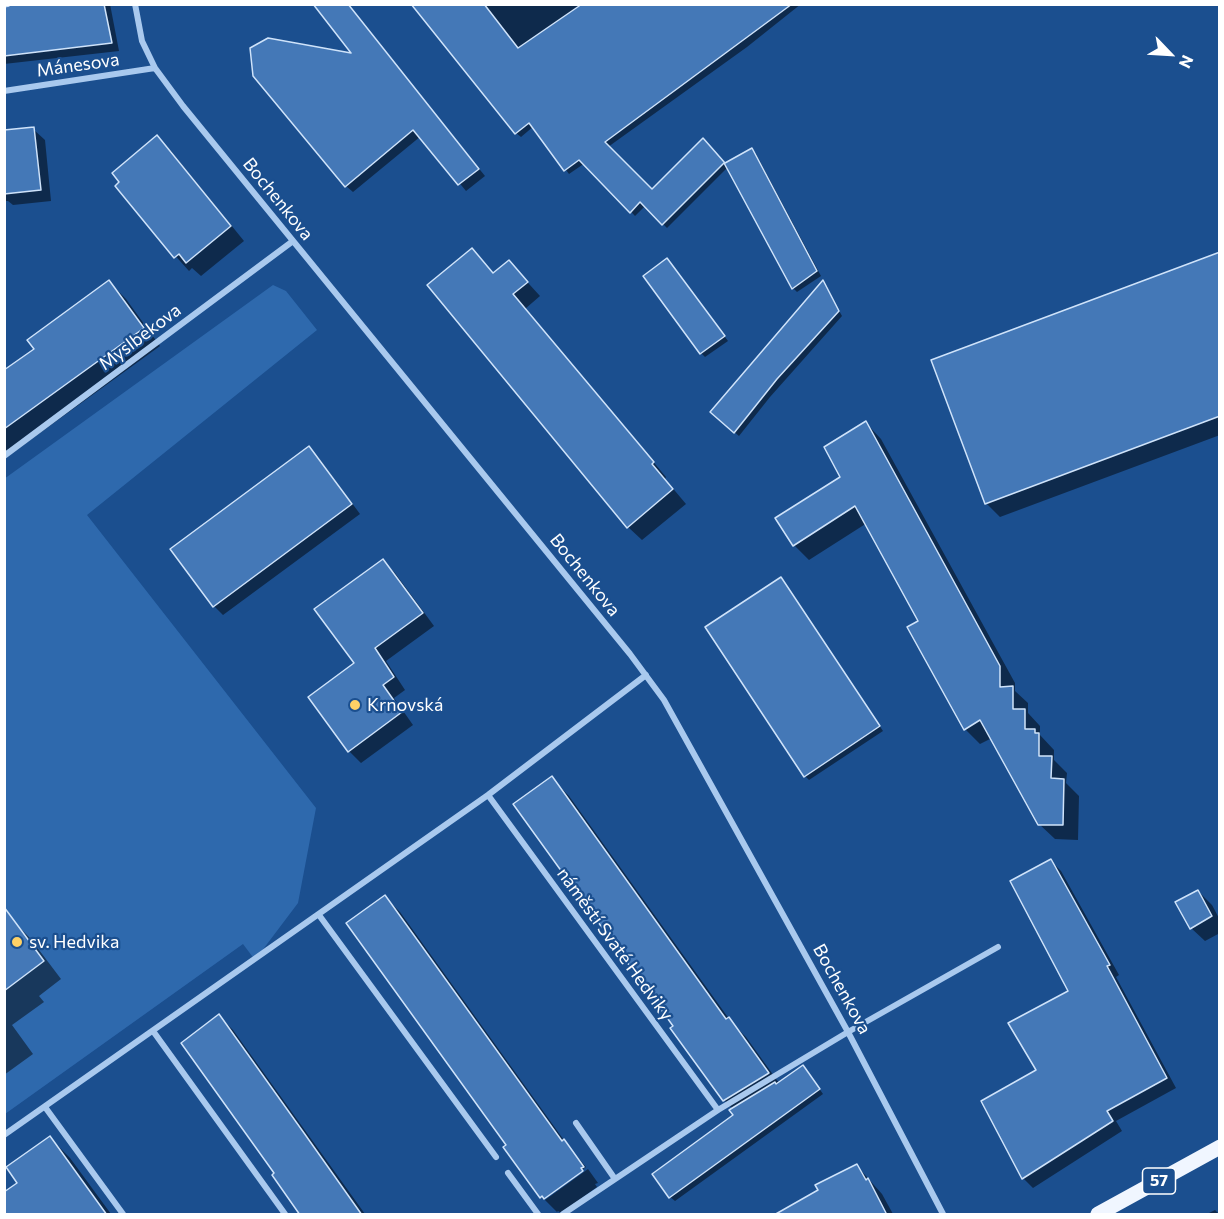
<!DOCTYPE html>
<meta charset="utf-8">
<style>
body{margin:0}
#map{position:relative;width:1224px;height:1219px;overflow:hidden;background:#1b4f8f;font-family:Commissioner,sans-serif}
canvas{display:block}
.frame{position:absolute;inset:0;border:6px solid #fff;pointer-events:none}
.north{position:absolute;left:1140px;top:24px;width:60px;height:60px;-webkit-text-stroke:4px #1b4f8f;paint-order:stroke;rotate:115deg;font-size:16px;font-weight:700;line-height:24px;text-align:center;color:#fff}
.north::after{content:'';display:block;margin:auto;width:21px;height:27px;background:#fff;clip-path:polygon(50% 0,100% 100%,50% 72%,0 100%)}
</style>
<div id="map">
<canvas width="1224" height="1219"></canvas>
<div class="frame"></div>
<div class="north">N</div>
</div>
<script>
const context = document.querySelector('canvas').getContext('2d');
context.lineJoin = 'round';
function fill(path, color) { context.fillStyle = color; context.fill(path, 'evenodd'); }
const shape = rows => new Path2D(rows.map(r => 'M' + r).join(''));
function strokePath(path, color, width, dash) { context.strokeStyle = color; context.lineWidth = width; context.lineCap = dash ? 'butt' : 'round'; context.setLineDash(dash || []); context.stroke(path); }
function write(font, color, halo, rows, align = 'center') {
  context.font = font + ' Commissioner,sans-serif'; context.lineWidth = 4.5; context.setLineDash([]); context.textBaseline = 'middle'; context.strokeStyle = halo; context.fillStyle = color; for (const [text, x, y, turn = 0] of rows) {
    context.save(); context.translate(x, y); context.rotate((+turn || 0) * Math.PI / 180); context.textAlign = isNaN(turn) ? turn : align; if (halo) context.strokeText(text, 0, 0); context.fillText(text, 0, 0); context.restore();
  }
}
fill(shape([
 [273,285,286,291,317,330,87,515,316,808,298,903,255,960,243,944,5,1114,4,479]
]), '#2e69ad');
fill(shape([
 [19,4,110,4,119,51,4,64,4,6],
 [346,4,485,176,466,191,421,136,353,192,346,186,354,55],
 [413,4,801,4,747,47,608,147,652,192,707,144,725,164,752,150,756,154,821,276,797,292,793,288,728,167,667,228,645,206,635,216,585,163,569,174,534,126,521,137,516,133],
 [33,129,45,140,51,201,13,205,8,201,4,201,4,132],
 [157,137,171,151,244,241,201,276,192,268,189,271,145,222],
 [472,250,494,274,509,262,540,296,525,309,666,477,665,479,686,504,642,540,628,527],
 [1220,253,1220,435,1000,517,986,503],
 [671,264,728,341,705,357,701,353],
 [109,282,126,299,160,346,4,459,4,372,36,350],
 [823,282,842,316,770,397,739,436,716,416],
 [866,423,881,439,1015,683,1015,691,1028,703,1028,713,1040,726,1040,735,1054,750,1054,760,1067,773,1066,783,1079,796,1078,840,1055,839,1039,824,992,738,980,744,965,729,920,621,867,523,809,560,794,545,842,477],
 [309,448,318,457,360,514,223,615,214,606],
 [383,561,395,573,434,626,386,661,405,690,394,698,413,725,361,763,349,751,356,664],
 [781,578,883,731,809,780,805,776],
 [551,778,569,796,732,1023,746,1037,779,1083,807,1071,823,1094,675,1201,670,1197,735,1116,733,1109,724,1100,675,1026],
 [1051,861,1061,871,1119,975,1116,977,1176,1088,1116,1121,1122,1131,1033,1188,1023,1178,1038,1071,1070,992],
 [1198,891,1212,905,1220,920,1220,933,1205,941,1191,928],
 [385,897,400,912,566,1143,586,1167,543,1199,505,1147,508,1146],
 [12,920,30,938,61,979,39,996,44,1002,12,1025,33,1054,4,1075,4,926],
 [219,1016,233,1030,365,1214,306,1214],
 [50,1138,70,1158,111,1214,4,1214,19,1183],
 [857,1166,882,1194,893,1214,777,1214,820,1191],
 [588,1169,598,1183,595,1184,597,1187,561,1213,558,1211,557,1212,545,1200],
 [1215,1210,1219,1214,1207,1214]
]), '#0007');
const building = shape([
 [8,4,104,4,112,43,4,56,4,7,9,6,8,4],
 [313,4,348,4,479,169,458,185,413,130,345,187,253,76,250,48,268,38,351,53,313,4],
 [411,4,484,4,518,48,582,4,792,4,605,142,652,189,703,138,725,163,752,148,817,271,792,289,724,163,662,225,640,202,630,213,579,160,564,171,529,123,515,134,411,4],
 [34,127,41,190,4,194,4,130,34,127],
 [157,135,231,226,186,263,179,254,174,258,115,186,119,182,112,173,157,135],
 [472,248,493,273,509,260,528,282,513,294,654,462,652,464,673,489,627,528,427,285,472,248],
 [1220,252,1220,416,985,504,931,360,1220,252],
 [667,258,725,336,700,354,643,276,667,258],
 [109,280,144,328,4,429,4,370,34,349,27,340,109,280],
 [823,280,839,311,777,379,734,433,710,412,823,280],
 [866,421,1000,666,1000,687,1013,686,1013,709,1025,709,1025,729,1035,729,1035,733,1039,733,1039,756,1052,756,1051,778,1064,779,1063,825,1038,825,980,720,964,730,907,627,918,621,855,506,793,546,775,518,840,477,824,447,866,421],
 [309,446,352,504,213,607,170,549,309,446],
 [383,559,423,613,375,648,394,677,383,685,402,712,348,752,308,697,354,663,314,609,383,559],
 [781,577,880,726,804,777,705,627,781,577],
 [552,776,726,1019,729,1017,769,1073,723,1101,670,1028,673,1026,513,804,552,776],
 [1051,859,1110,965,1107,966,1167,1078,1107,1111,1113,1121,1022,1179,981,1101,1036,1070,1008,1023,1068,991,1010,881,1051,859],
 [1198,890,1212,916,1190,929,1175,902,1198,890],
 [385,895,562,1141,564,1139,584,1167,581,1168,583,1171,544,1199,542,1196,540,1198,503,1147,506,1145,346,923,385,895],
 [4,907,44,961,4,991,4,907],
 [219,1014,304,1133,362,1215,300,1215,272,1175,274,1173,181,1043,219,1014],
 [803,1065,820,1089,669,1198,652,1174,733,1115,729,1110,775,1082,776,1084,803,1065],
 [50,1136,107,1215,4,1215,4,1192,17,1183,6,1167,50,1136],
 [857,1164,866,1180,868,1178,887,1215,774,1215,818,1190,815,1185,857,1164]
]);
fill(building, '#4478b7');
strokePath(building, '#cfe3fa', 1.5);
strokePath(shape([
 [135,4,142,41,155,68,183,106,630,654,664,700,848,1032,943,1214],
 [4,91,155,68],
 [4,456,293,241],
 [488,795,718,1110],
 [319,915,496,1157],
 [153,1031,285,1214],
 [45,1107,123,1214],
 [576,1123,615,1179],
 [4,1135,488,795,646,675],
 [508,1173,538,1214],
 [563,1214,718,1110,848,1032,998,947]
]), '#a9c9ee', 6);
strokePath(shape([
 [1098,1214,1220,1147]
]), '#f0f6ff', 15);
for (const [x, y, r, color] of [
 [355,705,6,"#ffd166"],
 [17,942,6,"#ffd166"]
]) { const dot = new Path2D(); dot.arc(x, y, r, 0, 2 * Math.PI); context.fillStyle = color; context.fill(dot); strokePath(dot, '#1b4f8f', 2); }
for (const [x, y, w] of [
 [1159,1181,33]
]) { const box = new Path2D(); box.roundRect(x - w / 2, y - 13, w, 26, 4.5); context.fillStyle = '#1b4f8f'; context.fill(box); strokePath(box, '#fff', 1.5); }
write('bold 16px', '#fff', null, [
 ["57",1159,1181]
]);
write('18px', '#fff', '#1b4f8f', [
 ["Mánesova",78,65,-8],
 ["Bochenkova",278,199,51],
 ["Myslbekova",140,337,-37],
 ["Bochenkova",585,575,51],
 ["náměstí Svaté Hedviky",615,944,54],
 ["Bochenkova",842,989,61]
]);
write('18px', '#fff', '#1b4f8f', [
 ["Krnovská",367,705],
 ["sv. Hedvika",29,942]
], 'left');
</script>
